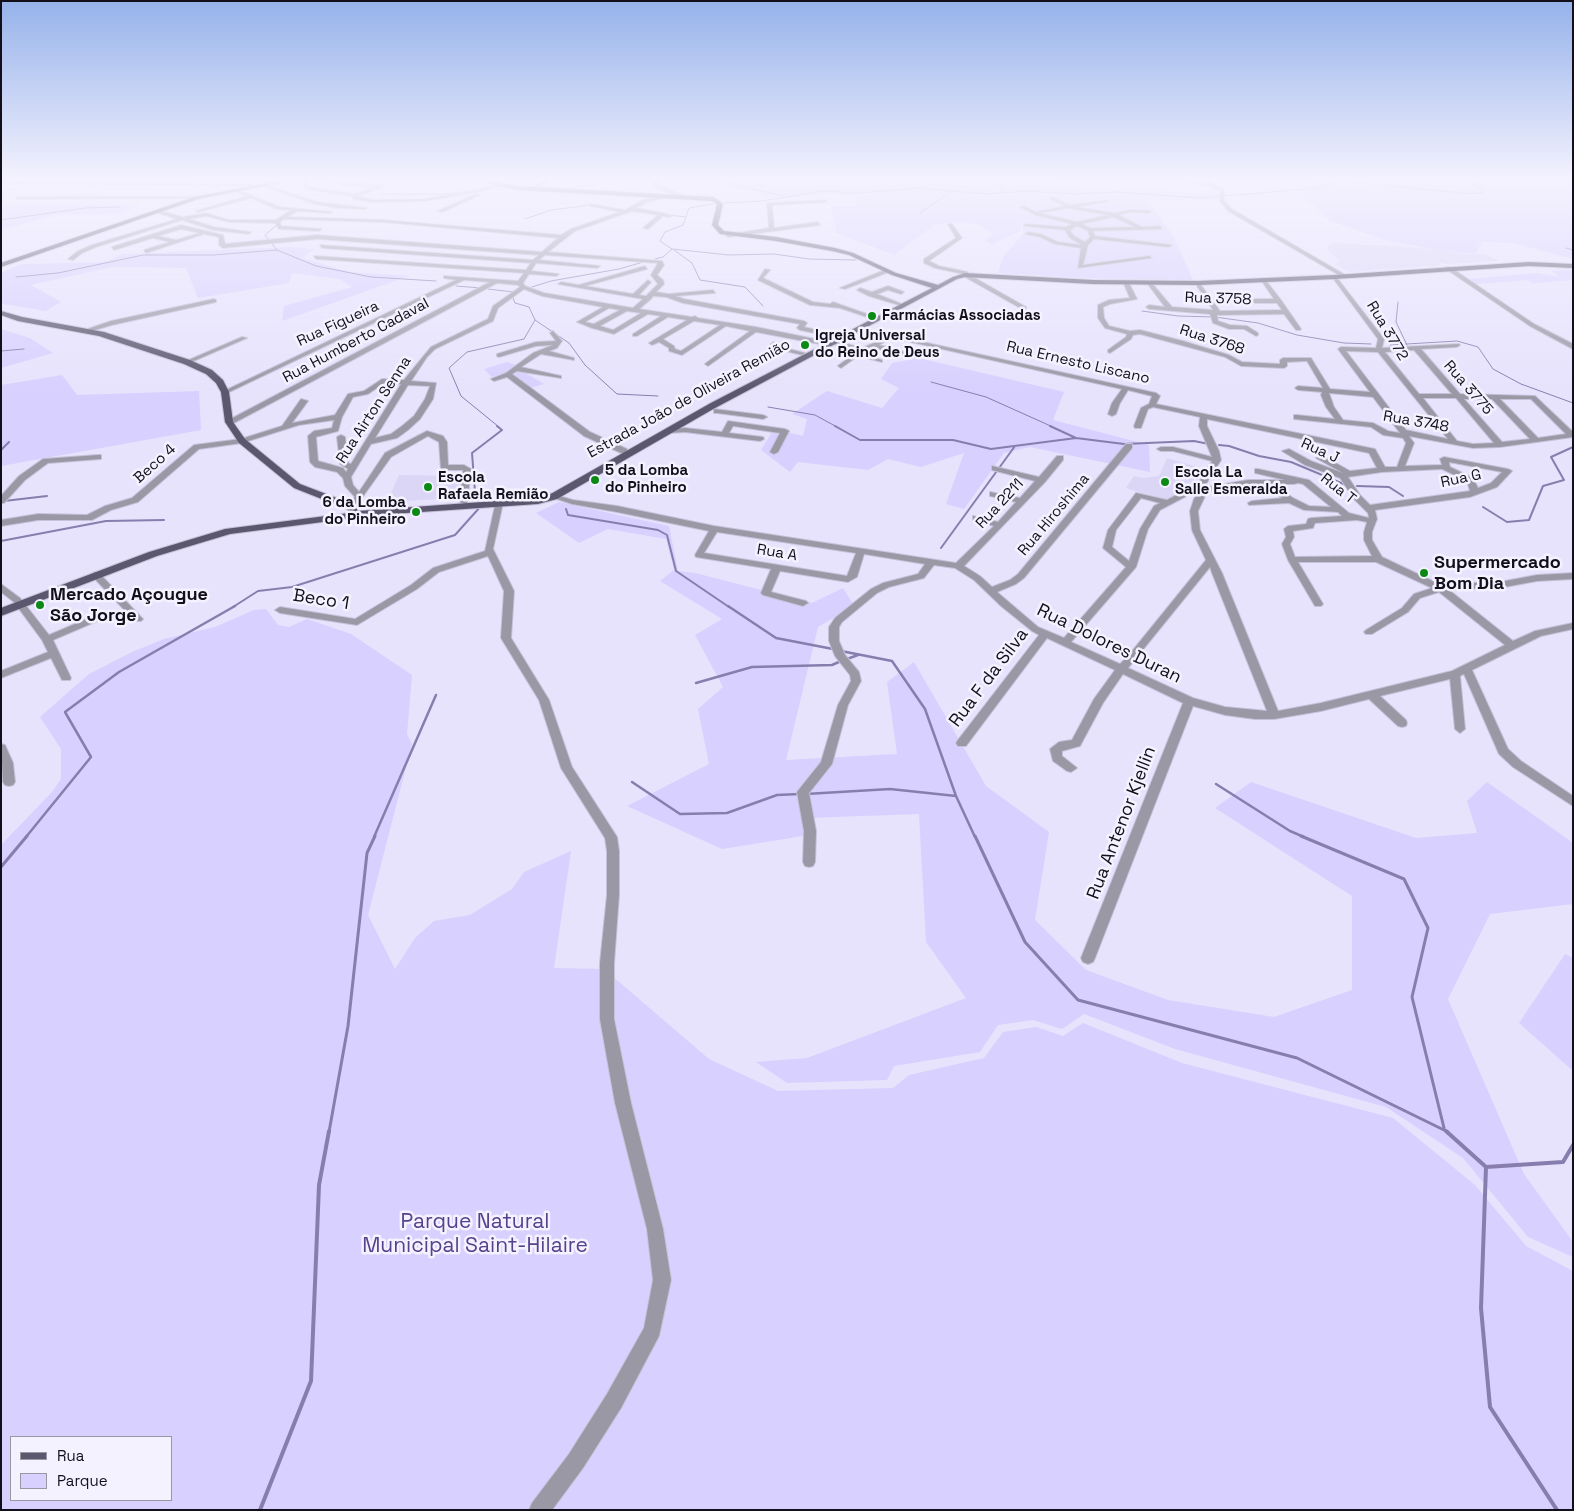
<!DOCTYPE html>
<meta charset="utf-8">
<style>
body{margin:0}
#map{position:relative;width:1574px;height:1511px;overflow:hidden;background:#e7e3fd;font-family:"Space Grotesk",sans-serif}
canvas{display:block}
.frame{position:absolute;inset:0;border:2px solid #120f1a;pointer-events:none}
.legend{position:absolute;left:10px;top:1436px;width:162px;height:65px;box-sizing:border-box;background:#f4f2ff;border:1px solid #9a97a3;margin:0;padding:6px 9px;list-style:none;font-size:15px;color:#120f1a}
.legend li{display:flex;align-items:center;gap:10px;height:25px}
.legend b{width:25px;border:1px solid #9a97a3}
</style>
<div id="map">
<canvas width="1574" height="1511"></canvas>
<div class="frame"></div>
<ul class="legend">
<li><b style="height:6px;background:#5b576e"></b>Rua</li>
<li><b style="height:14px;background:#d8d0fe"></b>Parque</li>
</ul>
</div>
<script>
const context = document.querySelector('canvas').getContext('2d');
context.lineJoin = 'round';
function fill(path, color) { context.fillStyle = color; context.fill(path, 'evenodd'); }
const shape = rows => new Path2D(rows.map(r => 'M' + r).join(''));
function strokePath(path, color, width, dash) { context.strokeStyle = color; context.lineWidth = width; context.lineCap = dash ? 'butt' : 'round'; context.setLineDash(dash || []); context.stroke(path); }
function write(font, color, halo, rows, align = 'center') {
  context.font = font + ' "Space Grotesk",sans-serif'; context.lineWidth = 5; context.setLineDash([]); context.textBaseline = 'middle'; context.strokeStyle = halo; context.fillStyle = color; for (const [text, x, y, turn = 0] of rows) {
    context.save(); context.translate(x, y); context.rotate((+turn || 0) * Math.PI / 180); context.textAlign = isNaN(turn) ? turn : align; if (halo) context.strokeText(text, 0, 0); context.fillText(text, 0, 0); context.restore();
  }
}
fill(shape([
 [1338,243,1422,248,1462,254,1485,254,1498,261,1447,264,1443,263,1439,263,1441,265,1349,272,1335,264,1340,261,1327,250,1329,245],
 [1167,458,1208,470,1198,486,1163,500,1126,488,1134,476,1143,478,1159,476],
 [399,475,466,476,460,498,387,502]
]), '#dcd6f6');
fill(shape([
 [714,178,1041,178,1064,186,1143,192,1143,187,1174,192,1203,193,1214,189,1218,199,1204,201,1186,198,1178,201,1146,197,1175,239,1193,280,1082,278,998,273,1003,257,1023,234,1023,223,1021,221,1021,231,1000,240,993,245,985,240,994,234,977,224,957,222,934,225,894,255,837,233,831,206,856,206,857,196,825,195,768,198,755,192,722,186,713,180],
 [1292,178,1573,178,1573,259,1513,243,1482,242,1475,254,1442,251,1386,240,1330,221,1299,193,1313,182],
 [1,205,141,205,120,214,59,214,1,230],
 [289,247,314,249,302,258,350,272,409,276,282,321,284,306,352,287,340,279,292,273,289,283,198,298,186,268,112,267,31,285,61,302,46,311,4,304,1,302,1,273,21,264,105,262,122,254],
 [1570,270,1573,271,1573,280,1533,283,1528,280,1476,284,1469,279,1536,273,1554,276,1558,275,1551,271],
 [1,329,30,338,53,353,1,368],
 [919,358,1064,392,1053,420,1149,445,1150,472,1030,447,1004,453,964,509,946,504,964,453,921,467,888,459,868,470,798,462,790,472,761,450,774,429,803,436,807,419,792,414,827,391,882,408,899,388,881,379,892,363],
 [507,362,516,365,506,372,492,377,484,369],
 [521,370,544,384,530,388,513,373],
 [62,375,77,395,199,391,201,430,1,466,1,385],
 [559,502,669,526,678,571,695,573,812,603,843,588,854,606,818,627,786,760,897,754,887,682,914,662,986,786,1049,832,1035,920,1086,970,1168,1000,1274,1017,1352,990,1352,896,1215,808,1251,782,1416,838,1477,833,1467,801,1487,782,1573,843,1573,904,1490,914,1448,999,1524,1174,1573,1242,1573,1257,1528,1237,1463,1158,1386,1107,1175,1049,1084,1014,1062,1029,1033,1020,998,1025,980,1052,894,1066,887,1080,787,1083,756,1062,807,1058,966,998,926,942,919,814,807,818,803,836,722,849,627,806,709,764,698,709,723,687,695,635,722,619,660,581,674,570,666,539,608,529,579,543,536,513],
 [266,609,278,625,289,627,307,619,351,634,412,675,407,734,412,744,368,915,395,969,415,938,434,921,470,915,512,889,524,872,571,851,554,968,604,969,709,1059,778,1091,893,1088,909,1075,984,1058,1003,1032,1036,1027,1063,1036,1083,1023,1182,1063,1393,1118,1475,1185,1526,1246,1573,1271,1573,1510,1,1510,1,845,52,792,61,779,61,749,40,717,89,674,132,652,164,639,215,627,254,610],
 [11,1437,171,1437,171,1500,11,1500],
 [1565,954,1573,958,1573,1071,1519,1023]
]), '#d8d0fe');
strokePath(shape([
 [721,178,735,185,783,196],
 [993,178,1005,192],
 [1462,178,1475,181],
 [566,189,597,184,617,178],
 [382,194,446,194,465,192],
 [724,203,762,201,824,191,857,193,919,188,986,194,1027,191,1074,194,1116,192,1200,198,1318,188,1339,181,1472,194,1485,192,1472,184,1481,181,1552,178],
 [920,213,952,191],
 [669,215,686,217],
 [525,219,551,210,592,205],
 [1,220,85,208,120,207],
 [1566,248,1573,250],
 [672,249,729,255,774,254,809,259,856,260],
 [277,250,265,235,278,224],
 [674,250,692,263,700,280,745,287,763,306],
 [655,259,663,257,672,249,660,241,665,232,683,225,689,208,718,203],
 [16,277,58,273,143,255,213,255,277,250,316,266,371,277,436,281],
 [456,286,481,288],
 [532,287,551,281,619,269,647,261],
 [488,289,513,292],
 [518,293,513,298,515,303,529,307,535,320,569,343,585,365,617,394,658,396],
 [1398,302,1396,322,1407,345],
 [1142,311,1178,316,1215,317,1258,323,1297,335,1344,343,1371,344],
 [1390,345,1457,341,1478,347,1493,369,1521,384,1573,403],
 [1,351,24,349],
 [931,382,986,397,1053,427],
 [768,407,815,415,837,427],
 [499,427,461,396,449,368,467,352,524,339,535,320]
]), '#887eae', 1);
strokePath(shape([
 [835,426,860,440,953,440,991,449,1076,438,1124,444,1194,441,1209,444],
 [1050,426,1076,438],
 [1219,445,1229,446,1259,456,1291,462,1346,485],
 [1,450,9,442],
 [1357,486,1389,487,1403,496],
 [475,492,472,453,502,430,497,426],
 [4,501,47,496],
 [1483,507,1507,522,1529,520,1543,486,1564,480,1551,457,1573,447],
 [566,509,568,515,658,530,667,535,676,571,729,607],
 [1,541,106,521,164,520],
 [941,548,1015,446],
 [233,607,258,591,292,587,455,535,481,506]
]), '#887eae', 2);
strokePath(shape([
 [728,606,776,638,833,649],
 [841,651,892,661,925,709,956,796,975,837],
 [847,659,858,655],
 [696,683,752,667,832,665,841,661],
 [632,782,680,814,727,813,777,795,800,794],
 [1216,784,1290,831,1304,837],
 [806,794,890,789,956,796],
 [26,837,91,757,65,712,119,672,235,606],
 [374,837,436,695]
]), '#887eae', 2.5);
strokePath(shape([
 [975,836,1025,942,1078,1000,1297,1058,1448,1132],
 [1301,836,1404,879,1428,928,1412,997,1444,1128],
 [1,867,27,836],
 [329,1132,348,1026,367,853,375,836]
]), '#887eae', 3);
strokePath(shape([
 [1446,1131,1486,1167,1481,1308,1490,1407,1557,1510],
 [1486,1167,1563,1162,1573,1145],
 [260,1510,311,1381,319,1185,329,1131]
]), '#887eae', 4);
const minor = shape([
 [306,178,311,178,306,184,309,187,354,194,374,187,346,185,332,182,334,181,383,185,383,187,357,196,373,200,424,199,482,189,499,184,501,185,483,191,424,201,373,202,353,199,352,196,306,189,302,184,306,178],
 [649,178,654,178,659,185,687,197,683,198,655,187,649,178],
 [1173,178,1182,178,1205,184,1195,178,1201,178,1224,189,1224,201,1232,209,1349,277,1344,278,1228,211,1220,201,1220,191,1207,185,1205,186,1173,178],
 [546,179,550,180,534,190,530,189,546,179],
 [1,182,262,184,317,202,367,208,365,209,338,208,316,204,262,186,1,184,1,182],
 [235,189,280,207,332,212,330,213,297,211,288,217,383,220,561,235,571,229,620,212,590,206,590,204,625,210,643,200,667,195,669,197,647,202,636,208,663,213,672,216,670,217,663,216,648,229,643,228,658,215,632,211,575,231,548,252,662,261,664,265,657,275,663,280,664,284,656,292,669,294,713,290,715,293,676,296,684,299,804,321,807,323,804,327,841,336,838,338,800,330,797,328,800,324,683,303,666,297,653,296,651,299,639,309,692,317,695,316,698,318,756,327,830,342,833,340,862,348,883,339,886,341,879,345,919,356,916,358,873,348,862,354,882,360,882,362,858,356,841,368,838,366,839,365,858,351,833,344,830,346,756,332,708,366,705,364,706,363,750,331,726,326,682,355,669,351,669,348,659,342,652,345,649,343,687,320,668,317,637,336,633,336,633,334,661,316,648,314,614,334,592,328,577,322,603,307,542,296,524,289,498,308,493,321,435,349,427,357,411,381,436,383,433,399,420,419,408,430,397,438,371,444,351,477,353,485,359,492,385,453,427,431,443,436,447,442,448,465,464,465,471,469,467,504,464,504,460,502,463,470,441,470,439,442,428,436,391,457,354,509,348,509,347,507,355,497,345,486,343,478,337,472,315,467,310,462,308,436,314,431,332,428,334,420,299,425,242,443,199,449,138,502,111,510,92,520,38,520,1,526,1,520,38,514,87,515,105,506,132,498,194,445,241,439,282,426,301,399,308,401,292,423,335,415,348,394,364,391,382,379,404,380,431,347,488,319,493,306,520,287,518,285,497,283,232,424,225,422,490,282,464,280,227,393,222,392,456,280,444,278,444,276,518,281,524,273,316,259,314,256,526,270,531,263,322,248,320,245,533,260,539,255,317,239,223,248,219,245,219,237,204,234,146,253,144,250,170,242,153,238,114,250,112,247,181,225,223,235,225,244,317,235,542,252,558,238,383,222,284,219,280,222,281,226,322,229,319,231,279,229,275,223,229,222,206,216,189,219,214,227,251,232,248,234,213,230,182,220,96,247,82,253,73,260,68,259,78,251,92,245,177,219,155,212,157,210,183,217,206,213,229,220,276,220,291,210,277,209,251,198,198,212,196,211,247,196,233,191,235,189],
 [181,229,200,233,176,240,158,236,181,229],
 [545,255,658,263,651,275,658,284,646,296,639,295,651,282,648,280,633,294,585,286,647,269,645,266,579,285,561,282,558,284,643,299,633,308,544,293,525,286,523,283,529,274,556,276,559,274,531,271,536,263,597,268,600,266,539,260,545,255],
 [609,308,620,310,594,324,585,322,609,308],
 [627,311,641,313,613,330,600,326,627,311],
 [694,321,720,325,681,351,675,349,674,346,663,339,694,321],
 [384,383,401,384,351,464,348,463,345,437,341,435,337,437,340,464,348,469,346,472,343,468,318,461,316,437,338,431,342,417,353,397,368,394,384,383],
 [408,385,430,386,425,399,414,416,402,426,391,434,375,438,408,385],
 [476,194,480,195,442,212,438,211,476,194],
 [18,197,196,197,198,198,16,199,18,197],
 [1052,197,1070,205,1108,200,1106,202,1076,207,1115,213,1130,210,1151,211,1149,213,1130,212,1119,215,1142,227,1160,226,1162,229,1093,231,1095,236,1172,245,1169,247,1094,239,1088,245,1083,265,1149,256,1152,258,1078,268,1081,248,1055,244,1040,237,1025,234,1028,232,1041,234,1058,242,1082,245,1070,238,1065,230,1023,226,1026,224,1066,227,1072,224,1035,215,1020,207,1024,206,1036,212,1065,206,1050,199,1052,197],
 [1069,208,1072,209,1108,215,1077,222,1040,213,1069,208],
 [1113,217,1135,227,1091,228,1082,224,1113,217],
 [1077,226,1088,231,1090,237,1085,242,1074,236,1070,230,1077,226],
 [825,200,827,202,772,205,774,228,818,222,820,225,728,237,725,235,769,228,767,203,825,200],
 [948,224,952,224,962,238,929,261,939,266,968,272,968,274,1026,307,1026,309,1022,309,963,276,963,274,935,268,924,263,924,259,956,238,948,224],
 [1446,267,1450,267,1534,324,1573,344,1573,349,1530,326,1446,269,1446,267],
 [765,269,770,270,763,278,813,302,830,304,833,302,881,319,876,320,840,308,810,305,758,280,765,269],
 [887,269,889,272,845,289,840,288,887,269],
 [1335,275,1384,339,1382,348,1459,344,1460,345,1457,347,1421,349,1460,394,1535,396,1573,432,1573,437,1500,447,1473,448,1409,436,1414,443,1405,466,1442,465,1440,459,1444,457,1508,469,1512,471,1497,487,1470,497,1375,510,1377,519,1372,532,1372,540,1382,557,1441,585,1505,581,1537,575,1573,573,1573,579,1537,581,1505,587,1449,590,1513,641,1535,631,1573,623,1573,629,1541,636,1472,670,1508,749,1521,761,1573,796,1573,806,1513,767,1499,754,1464,674,1460,676,1465,729,1460,733,1455,729,1450,679,1380,696,1406,720,1407,723,1406,726,1402,727,1398,726,1369,699,1321,711,1274,719,1255,719,1225,715,1193,706,1095,958,1093,962,1088,964,1083,962,1081,958,1183,703,1123,674,1103,703,1080,746,1062,751,1062,756,1077,768,1071,772,1067,771,1053,761,1050,749,1059,742,1072,740,1094,699,1115,670,1047,638,966,746,958,746,956,743,958,740,1039,635,1032,631,1001,606,974,580,955,568,934,565,924,578,889,587,877,593,842,622,839,627,839,641,845,655,859,672,861,681,848,705,832,764,809,793,816,831,815,862,813,866,809,867,805,866,803,862,804,831,797,792,821,762,838,705,851,681,850,675,835,656,829,641,829,627,835,618,871,589,883,583,918,574,925,564,864,554,857,577,848,582,780,571,771,592,806,601,808,603,803,606,763,595,761,593,771,569,696,557,695,555,709,531,617,512,572,504,545,495,549,493,573,500,617,506,714,526,956,563,994,526,973,520,973,516,998,522,1016,502,990,496,990,492,1020,498,1035,481,992,470,992,466,1039,477,1057,456,1063,456,1063,460,1045,482,964,566,980,576,992,587,1010,580,1018,574,1126,444,1132,444,1132,448,1024,578,1016,584,997,592,1038,627,1064,638,1126,567,1103,548,1108,530,1136,493,1167,500,1191,487,1199,486,1198,484,1212,461,1173,451,1161,451,1157,449,1161,447,1173,447,1212,457,1199,426,1200,417,1153,407,1148,409,1141,428,1135,428,1134,426,1141,408,1149,404,1152,396,1128,390,1120,403,1116,414,1112,416,1108,414,1112,403,1122,389,861,331,859,330,859,328,1156,393,1160,396,1156,404,1375,449,1385,467,1397,467,1406,443,1403,438,1383,435,1371,427,1294,419,1294,415,1297,415,1335,419,1326,407,1321,395,1322,392,1298,390,1295,388,1298,386,1323,388,1307,361,1287,362,1287,366,1284,368,1241,366,1225,357,1140,334,1133,335,1131,339,1110,353,1108,352,1108,350,1126,337,1127,334,1105,328,1098,318,1098,305,1109,300,1130,298,1123,282,1128,281,1137,299,1110,304,1103,307,1104,318,1109,326,1130,331,1140,330,1183,341,1229,355,1242,362,1280,364,1280,360,1283,358,1311,358,1330,389,1370,392,1338,349,1341,347,1376,348,1378,339,1332,277,1335,275],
 [1414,350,1452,394,1419,394,1385,352,1414,350],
 [1346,351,1378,352,1448,439,1406,430,1346,351],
 [1329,393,1373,397,1400,433,1388,431,1373,423,1343,420,1334,407,1329,393],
 [1423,398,1456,398,1494,443,1473,444,1457,441,1423,398],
 [1464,399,1492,399,1530,439,1502,442,1464,399],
 [1500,399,1531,399,1566,434,1538,438,1500,399],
 [1207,419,1369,453,1377,468,1350,471,1323,456,1316,458,1343,473,1311,461,1289,449,1282,451,1305,465,1340,478,1354,499,1368,513,1369,518,1349,513,1309,480,1258,469,1255,469,1255,473,1285,480,1248,480,1207,487,1206,484,1221,460,1219,451,1207,426,1207,419],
 [1449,462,1502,472,1491,483,1478,488,1473,478,1450,467,1449,462],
 [1442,469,1467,481,1470,491,1370,505,1360,495,1348,477,1382,472,1442,469],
 [1298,483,1303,484,1331,507,1309,506,1293,498,1273,484,1294,484,1298,483],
 [1248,484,1263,484,1282,498,1252,501,1248,503,1249,505,1289,503,1304,510,1338,512,1342,516,1311,518,1308,519,1306,524,1288,526,1284,529,1286,537,1282,544,1288,560,1315,606,1321,606,1323,604,1298,562,1376,562,1432,588,1414,594,1402,608,1366,630,1364,632,1366,634,1372,634,1408,612,1420,598,1439,592,1505,645,1452,671,1321,703,1278,711,1222,573,1200,530,1198,511,1207,492,1248,484],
 [1196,491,1199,491,1194,499,1190,511,1192,530,1206,560,1129,655,1120,664,1071,642,1136,567,1148,529,1160,510,1196,491],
 [1141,498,1160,503,1154,506,1140,529,1129,561,1112,547,1116,530,1141,498],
 [1357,520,1367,522,1364,532,1364,540,1372,556,1295,557,1290,544,1294,537,1293,531,1313,528,1315,523,1357,520],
 [717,532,856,553,847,576,704,553,717,532],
 [1210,567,1212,573,1267,711,1225,707,1193,698,1128,668,1210,567],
 [1264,278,1281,300,1301,329,1300,330,1296,330,1284,314,1217,315,1218,321,1230,325,1247,326,1258,333,1258,335,1256,336,1244,329,1229,329,1213,323,1210,314,1149,309,1146,307,1149,305,1165,307,1147,283,1150,281,1172,307,1213,310,1195,283,1198,281,1220,311,1282,310,1277,303,1255,303,1252,301,1255,299,1274,299,1261,280,1264,278],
 [888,286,904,292,901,294,888,290,877,294,902,304,902,306,869,296,857,290,860,288,872,292,888,286],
 [214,299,216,300,216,302,112,325,85,333,82,331,111,321,214,299],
 [553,331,562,341,557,348,549,351,574,358,574,360,541,354,521,367,561,376,561,378,517,371,512,374,590,432,627,449,627,453,621,453,584,436,507,377,494,381,491,379,506,373,533,353,553,345,536,346,499,357,497,356,497,354,536,342,556,341,550,333,553,331],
 [242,337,247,338,189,363,184,362,242,337],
 [774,342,781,347,805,353,802,355,777,349,771,344,774,342],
 [714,409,763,415,767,417,763,419,717,413,714,413,714,409],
 [728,421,785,429,789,431,778,452,774,454,770,452,780,433,733,426,729,433,763,437,764,439,760,441,685,432,669,433,665,431,669,429,685,428,722,432,728,421],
 [98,455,101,455,101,459,48,463,25,480,4,503,1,503,1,496,19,476,43,459,98,455],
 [496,501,499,501,503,503,493,549,514,591,511,638,549,700,572,767,617,837,619,851,619,895,614,963,614,1019,631,1103,663,1229,671,1280,659,1336,621,1408,583,1468,552,1510,529,1510,532,1503,569,1454,607,1394,644,1328,653,1280,647,1229,615,1103,600,1019,600,963,607,895,607,851,605,838,561,768,539,700,501,638,504,591,488,556,439,572,417,589,357,625,280,613,275,610,280,607,355,619,411,585,433,568,485,551,496,501],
 [96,572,99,573,141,617,143,619,141,621,135,621,93,577,93,573,96,572],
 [1,584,20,598,49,635,103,612,109,612,109,616,53,640,71,678,70,680,62,680,51,658,1,678,1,671,48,652,42,640,14,602,1,592,1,584],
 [1,744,5,745,13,763,15,782,13,785,9,786,5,785,3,782,1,744]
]);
const major = shape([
 [293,178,308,178,198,199,1,267,1,263,194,197,293,178],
 [478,178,487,178,500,183,519,186,714,197,723,204,718,225,724,231,776,237,835,248,853,253,896,273,938,285,953,277,965,273,1093,280,1198,281,1335,275,1529,262,1573,264,1573,268,1529,266,1335,279,1198,285,1093,284,965,277,957,279,715,408,557,499,538,504,377,515,230,534,157,556,1,616,1,608,149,552,225,529,349,513,347,509,294,488,239,443,225,422,221,392,216,383,206,374,184,364,99,336,18,321,1,315,1,311,22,317,104,332,190,360,212,370,223,380,229,392,233,422,245,439,300,484,355,505,358,511,538,498,549,495,709,404,932,288,892,275,849,255,832,251,776,241,720,234,712,225,717,204,712,201,519,190,497,186,478,178]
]);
strokePath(minor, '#c5c1d9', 2);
strokePath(major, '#c5c1d9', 2);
fill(minor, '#9a98a5');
fill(major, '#5b576e');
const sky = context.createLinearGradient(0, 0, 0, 390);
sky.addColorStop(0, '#95b2ea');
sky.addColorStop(0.46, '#f4f2fe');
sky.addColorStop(1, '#f4f2fe00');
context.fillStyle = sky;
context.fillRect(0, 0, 1574, 390);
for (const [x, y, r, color] of [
 [872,316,5,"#0a8a14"],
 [805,345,5,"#0a8a14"],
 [595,480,5,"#0a8a14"],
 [1165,482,5,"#0a8a14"],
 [428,487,5,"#0a8a14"],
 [416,512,5,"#0a8a14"],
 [1424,573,5,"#0a8a14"],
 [40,605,5,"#0a8a14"]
]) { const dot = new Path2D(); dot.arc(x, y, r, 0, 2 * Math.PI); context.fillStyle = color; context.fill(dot); strokePath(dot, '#f4f2ff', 2); }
write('15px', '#120f1a', '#f4f2ff', [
 ["Rua 3758",1218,299,2],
 ["Rua Figueira",338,324,-25],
 ["Rua 3772",1387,331,59],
 ["Rua 3768",1212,340,18],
 ["Rua Humberto Cadaval",356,341,-28],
 ["Rua Ernesto Liscano",1078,363,13],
 ["Rua 3775",1468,388,49],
 ["Estrada João de Oliveira Remião",689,399,-29],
 ["Rua Airton Senna",374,410,-57],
 ["Rua 3748",1416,422,10],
 ["Rua J",1320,451,24],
 ["Beco 4",155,464,-42],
 ["Rua G",1461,479,-12],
 ["Rua T",1338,489,38],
 ["Rua 2211",1000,504,-47],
 ["Rua Hiroshima",1054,515,-50],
 ["Rua A",777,553,9]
]);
write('bold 15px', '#120f1a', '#f4f2ff', [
 ["Farmácias Associadas",882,316],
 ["Igreja Universal",815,336],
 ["do Reino de Deus",815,353],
 ["5 da Lomba",605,471],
 ["do Pinheiro",605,488],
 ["Escola La",1175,473],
 ["Salle Esmeralda",1175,490],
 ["Escola",438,478],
 ["Rafaela Remião",438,495],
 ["6 da Lomba",406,503,"right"],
 ["do Pinheiro",406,520,"right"]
], 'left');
write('bold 18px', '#120f1a', '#f4f2ff', [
 ["Supermercado",1434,563],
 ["Bom Dia",1434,584],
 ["Mercado Açougue",50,595],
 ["São Jorge",50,616]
], 'left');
write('18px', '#120f1a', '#f4f2ff', [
 ["Beco 1",321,600,9],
 ["Rua Dolores Duran",1109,644,26],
 ["Rua F da Silva",989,678,-53],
 ["Rua Antenor Kjellin",1122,823,-69]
]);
write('21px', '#56418c', '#f4f2ff', [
 ["Parque Natural",475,1222],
 ["Municipal Saint-Hilaire",475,1246]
]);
</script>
